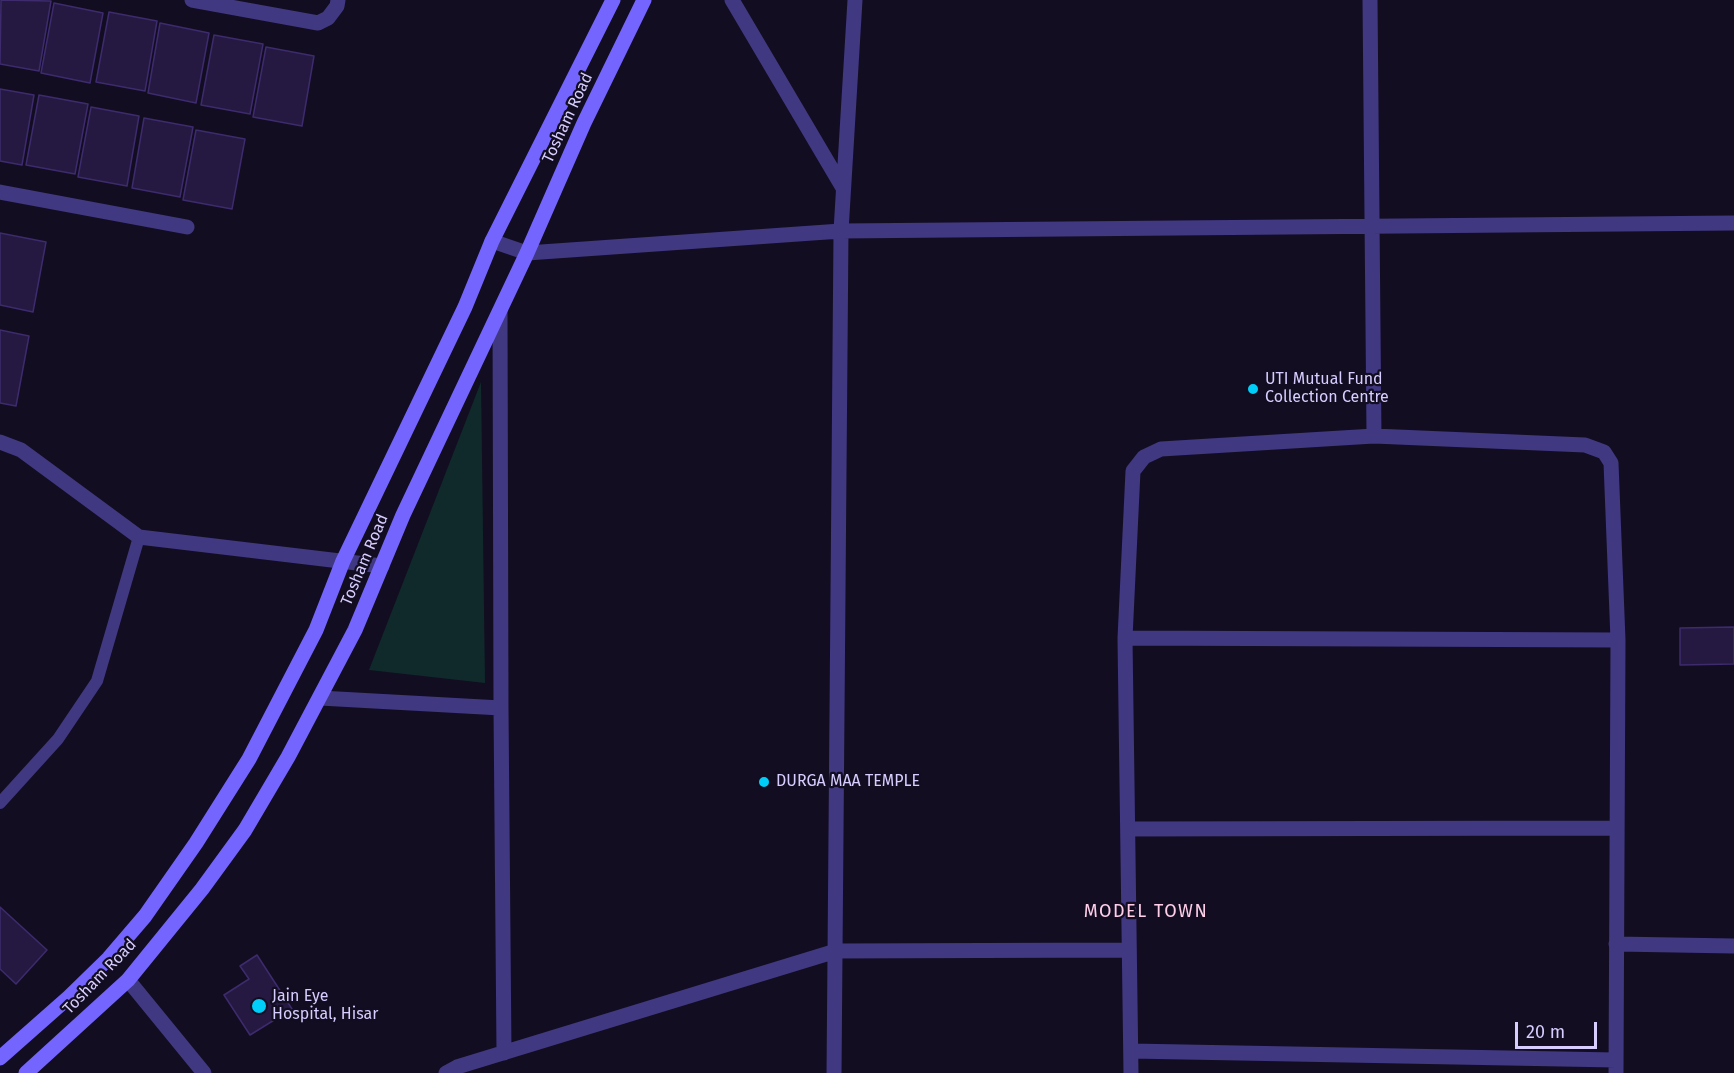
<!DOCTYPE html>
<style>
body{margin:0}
#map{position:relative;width:1734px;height:1073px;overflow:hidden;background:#120d21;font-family:"Fira Sans",sans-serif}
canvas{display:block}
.scale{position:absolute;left:1515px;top:1022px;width:82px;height:27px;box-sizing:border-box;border:3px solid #d7cdff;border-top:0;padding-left:8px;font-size:18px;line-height:21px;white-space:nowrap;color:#d7cdff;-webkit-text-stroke:4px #120d21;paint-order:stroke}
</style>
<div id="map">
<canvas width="1734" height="1073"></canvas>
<div class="scale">20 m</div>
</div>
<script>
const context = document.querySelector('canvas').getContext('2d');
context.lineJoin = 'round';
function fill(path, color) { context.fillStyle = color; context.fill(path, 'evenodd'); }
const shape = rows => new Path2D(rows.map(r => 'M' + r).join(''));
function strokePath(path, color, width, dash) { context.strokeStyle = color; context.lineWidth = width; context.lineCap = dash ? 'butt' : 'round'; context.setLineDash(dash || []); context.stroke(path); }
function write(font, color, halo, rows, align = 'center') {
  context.font = font + ' "Fira Sans",sans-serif'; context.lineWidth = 4.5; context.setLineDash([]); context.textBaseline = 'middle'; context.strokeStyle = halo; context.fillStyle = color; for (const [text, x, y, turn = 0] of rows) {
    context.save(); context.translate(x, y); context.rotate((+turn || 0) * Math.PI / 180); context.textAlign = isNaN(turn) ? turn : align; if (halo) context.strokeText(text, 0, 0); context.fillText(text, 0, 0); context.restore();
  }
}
fill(shape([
 [481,382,485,683,369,670]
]), '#102a2b');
const building = shape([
 [1,0,51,1,39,71,0,64,1,0],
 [54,3,103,13,90,83,41,73,54,3],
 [109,12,157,21,145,91,96,82,109,12],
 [160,23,209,33,196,103,148,93,160,23],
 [214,35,263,44,250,114,201,105,214,35],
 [266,47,314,56,302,126,253,117,266,47],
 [0,89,34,95,22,165,0,161,0,89],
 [39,95,88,104,75,174,26,165,39,95],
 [91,107,139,116,127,186,78,177,91,107],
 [144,118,193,127,180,197,132,188,144,118],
 [196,130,245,139,232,209,183,200,196,130],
 [0,233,46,242,33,312,0,305,0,233],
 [0,330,29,336,16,406,0,403,0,330],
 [1734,627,1734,664,1680,665,1680,628,1734,627],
 [0,907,47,950,16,984,0,969,0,907],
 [257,955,292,1009,250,1035,224,995,249,979,240,966,257,955]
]);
fill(building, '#251942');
strokePath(building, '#3d2b6e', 1.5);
strokePath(shape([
 [0,803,58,739,97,681,139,537]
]), '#403880', 12);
strokePath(shape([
 [192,0,318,23,328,18,337,6,338,0],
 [732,0,843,188],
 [1370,0,1374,436],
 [0,192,187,227],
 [492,241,527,253,841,231,1734,223],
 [500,311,501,708,504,1053],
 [0,442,21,450,139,537,382,566],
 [1125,638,1618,640],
 [320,698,501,708],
 [1128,829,1617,828],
 [1616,944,1734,946],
 [128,980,204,1073],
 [1131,1051,1616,1060],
 [446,1073,457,1067,836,951,1129,950],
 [834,1073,841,231,855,0],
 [1131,1073,1125,638,1133,471,1144,457,1161,449,1374,436,1585,445,1604,452,1611,463,1618,640,1616,1073]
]), '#403880', 15);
strokePath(shape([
 [0,1058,69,997,109,958,145,916,196,843,249,759,316,630,343,561,465,307,492,241,613,0],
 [26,1073,128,980,202,889,245,830,288,757,355,630,403,515,527,253,584,123,644,0]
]), '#7465ff', 15);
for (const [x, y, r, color] of [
 [1253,389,6,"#00cdf8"],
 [764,782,6,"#00cdf8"],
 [259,1006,8,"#00cdf8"]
]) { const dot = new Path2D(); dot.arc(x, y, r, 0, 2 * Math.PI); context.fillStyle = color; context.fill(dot); strokePath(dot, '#120d21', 2); }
write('16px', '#d7cdff', '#120d21', [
 ["Tosham Road",568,118,-65],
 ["Tosham Road",365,560,-67],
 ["Tosham Road",100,977,-46]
]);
write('16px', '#d7cdff', '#120d21', [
 ["UTI Mutual Fund",1265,380],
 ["Collection Centre",1265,398],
 ["DURGA MAA TEMPLE",776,782],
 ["Jain Eye",272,997],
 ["Hospital, Hisar",272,1015]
], 'left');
context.letterSpacing = '1.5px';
write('18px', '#ffcfea', '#120d21', [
 ["MODEL TOWN",1146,912]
]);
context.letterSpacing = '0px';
</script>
